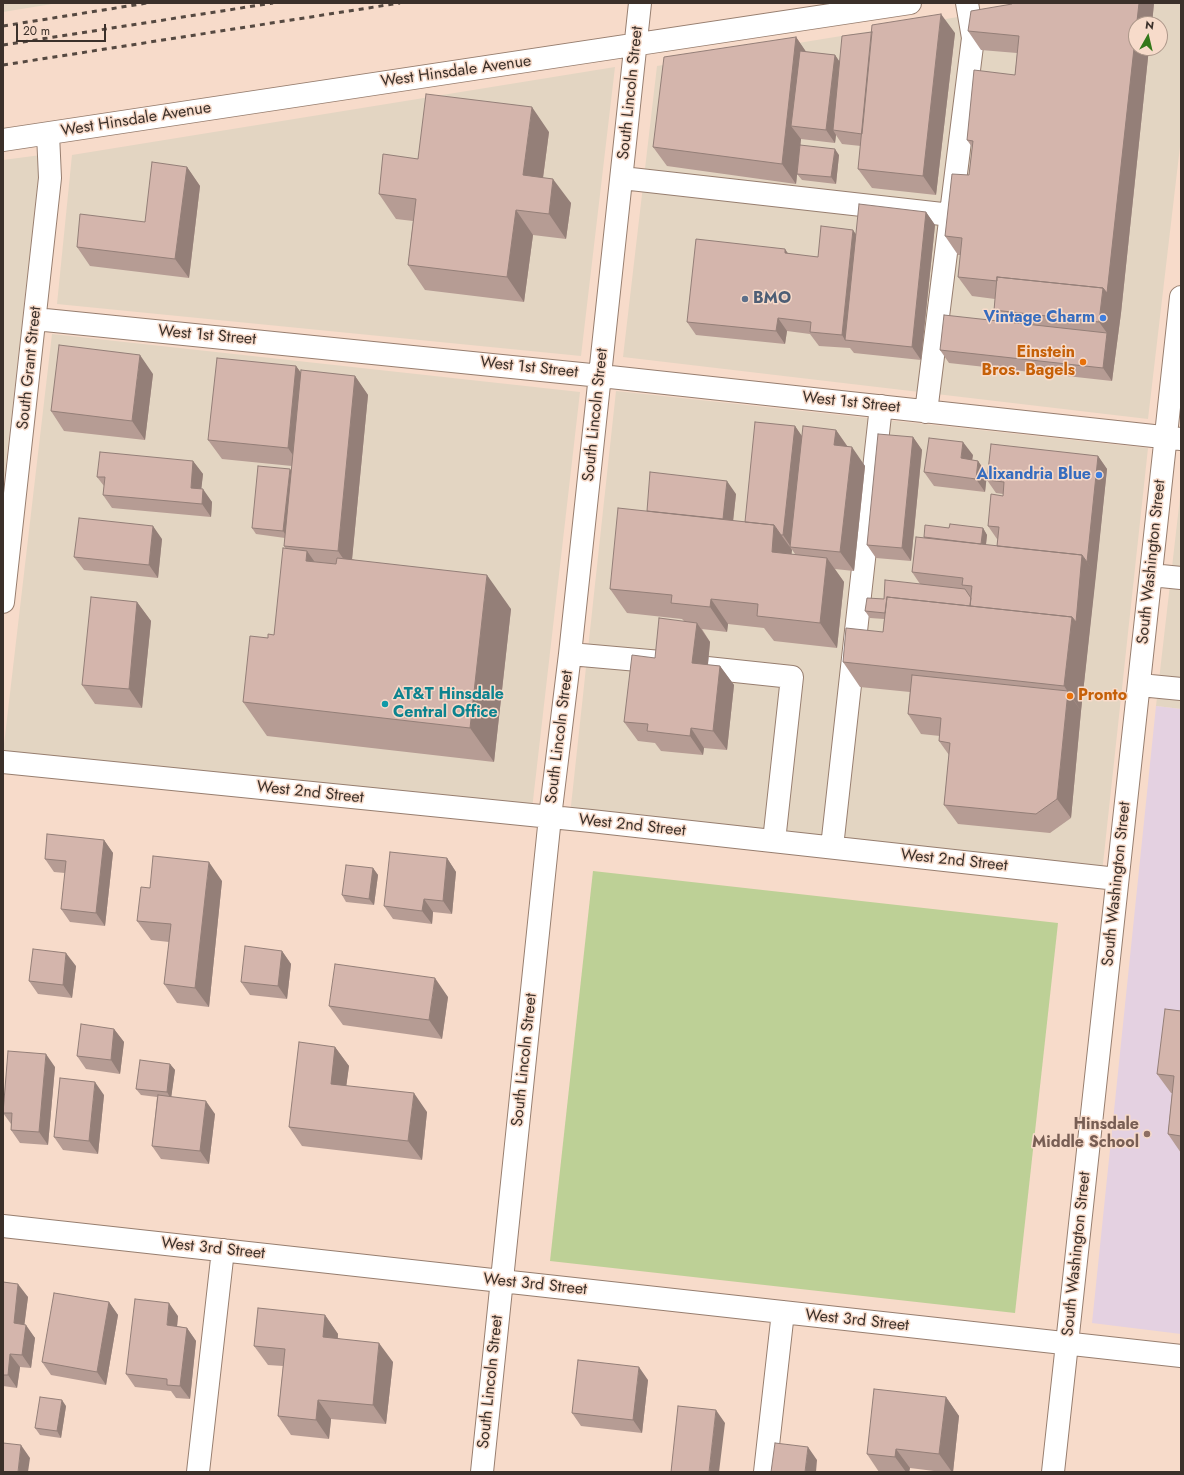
<!DOCTYPE html>
<style>
body{margin:0}
#map{position:relative;width:1184px;height:1475px;overflow:hidden;background:#f7dbca;font-family:Jost,sans-serif}
canvas{display:block}
.frame{position:absolute;inset:0;border:4px solid #3b302a;pointer-events:none}
.north{position:absolute;left:1128px;top:16px;width:40px;height:40px;box-sizing:border-box;background:#f7dbca;border:1px solid #ac978a;border-radius:50%;rotate:8deg;font-size:11px;font-weight:700;line-height:16px;text-align:center;color:#3b302a}
.north::after{content:'';display:block;margin:auto;width:14px;height:18px;background:#33781a;clip-path:polygon(50% 0,100% 100%,50% 72%,0 100%)}
.scale{position:absolute;left:16px;top:24px;width:90px;height:18px;box-sizing:border-box;border:2px solid #3b302a;border-top:0;padding-left:5px;font-size:12px;line-height:14px;white-space:nowrap;color:#3b302a;-webkit-text-stroke:3px #f7dbca;paint-order:stroke}
</style>
<div id="map">
<canvas width="1184" height="1475"></canvas>
<div class="frame"></div>
<div class="north">N</div>
<div class="scale">20 m</div>
</div>
<script>
const context = document.querySelector('canvas').getContext('2d');
context.lineJoin = 'round';
function fill(path, color) { context.fillStyle = color; context.fill(path, 'evenodd'); }
const shape = rows => new Path2D(rows.map(r => 'M' + r).join(''));
function strokePath(path, color, width, dash) { context.strokeStyle = color; context.lineWidth = width; context.lineCap = dash ? 'butt' : 'round'; context.setLineDash(dash || []); context.stroke(path); }
function write(font, color, halo, rows, align = 'center') {
  context.font = font + ' Jost,sans-serif'; context.lineWidth = 3; context.setLineDash([]); context.textBaseline = 'middle'; context.strokeStyle = halo; context.fillStyle = color; for (const [text, x, y, turn = 0] of rows) {
    context.save(); context.translate(x, y); context.rotate((+turn || 0) * Math.PI / 180); context.textAlign = isNaN(turn) ? turn : align; if (halo) context.strokeText(text, 0, 0); context.fillText(text, 0, 0); context.restore();
  }
}
fill(shape([
 [3,3,58,3,3,12],
 [1044,3,1181,3,1181,138,1148,419,623,357,657,66],
 [1136,24,1160,24,1160,48,1136,48],
 [615,67,581,356,57,304,72,155],
 [41,155,3,491,3,160],
 [52,334,580,392,532,809,3,753],
 [616,391,1148,448,1102,873,570,815],
 [1181,489,1181,709,1156,706]
]), '#e3d5c2');
fill(shape([
 [1156,706,1181,709,1181,1334,1092,1323]
]), '#e4d1e1');
fill(shape([
 [593,871,1058,923,1015,1313,550,1261]
]), '#bdd096');
const minor = shape([
 [3,140,910,3],
 [622,178,951,215],
 [35,319,601,376,1181,439],
 [926,412,973,38,967,3],
 [1151,575,1181,578],
 [3,602,50,178,48,134],
 [570,654,661,662],
 [707,668,792,677,774,841],
 [1140,685,1181,689],
 [3,762,591,821,1117,879],
 [832,847,881,406],
 [3,1226,1181,1356],
 [198,1472,223,1250],
 [482,1472,550,817,570,654,640,3],
 [765,1472,783,1312],
 [1053,1472,1181,297]
]);
strokePath(minor, '#977e6f', 24);
strokePath(minor, '#fff', 22);
strokePath(shape([
 [3,26,147,3],
 [3,45,273,3],
 [3,65,400,3]
]), '#564941', 3, [5, 5]);
fill(shape([
 [1154,3,1152,24,1136,24,1149,48,1121,313,1112,381,949,363,940,350,1002,322,994,310,995,299,972,296,958,277,961,255,958,255,945,236,969,175,972,147,967,140,1015,75,1017,53,981,50,968,31],
 [955,33,936,195,872,188,858,169,861,146,842,144,836,135,835,143,801,139,796,184,667,166,653,147,796,37,806,52,835,55,840,63],
 [549,132,543,178,571,203,566,239,533,235,524,302,425,290,408,265,413,221,396,219,379,194,418,159],
 [839,155,836,184,802,180,797,174],
 [187,167,200,186,189,278,90,266,77,247,145,222],
 [926,212,935,225,921,360,854,353,850,348,819,346,810,334,787,331,785,344,696,335,687,322,788,254,818,257,856,234],
 [296,366,301,373,355,376,368,395,352,559,511,609,494,762,267,736,243,702,268,638,274,635,286,549,284,546,285,538,256,534,252,528,290,469,291,471,292,466,222,459,208,440],
 [153,374,145,440,64,431,51,411],
 [795,426,802,437,836,430,848,447,865,466,854,571,835,569,844,582,837,648,774,641,764,628,728,624,727,632,702,629,710,642,708,665,720,666,734,685,727,750,704,748,703,755,661,751,655,743,638,741,624,722,655,658,684,621,682,619,627,613,610,589,647,511,736,494,733,521,745,522],
 [791,548,795,554,791,554,792,550],
 [913,437,922,450,911,561,876,558,867,545],
 [973,455,972,460,978,461,987,474,985,492,934,486,924,472],
 [1098,456,1107,469,1081,711,1071,818,1050,833,958,824,944,805,949,755,939,741,940,736,921,734,908,714,910,692,860,687,843,662,883,632,884,619,870,618,865,611,884,599,920,584,912,572,924,537,949,528,983,528,987,535,986,545,997,546,998,540,997,539,988,526,1003,496,1003,494,996,493,987,480],
 [193,461,203,474,201,489,212,502,211,517,112,508,103,495,104,486,97,477],
 [162,539,158,578,84,570,74,557],
 [137,602,151,621,142,708,95,704,82,685],
 [104,840,113,853,105,926,70,922,61,909,65,873,54,872,45,859],
 [447,858,456,872,452,914,433,912,432,924,393,919,384,906],
 [373,868,378,875,374,905,346,902,342,895],
 [222,881,209,1007,177,1003,164,984,169,942,151,940,137,921,150,888],
 [282,951,291,964,287,999,250,995,241,982],
 [76,966,72,998,38,994,29,981],
 [448,997,442,1039,343,1025,329,1006],
 [1181,1011,1181,1153,1168,1134,1172,1093,1171,1093,1157,1074],
 [114,1029,124,1042,120,1074,86,1069,77,1056],
 [335,1047,349,1066,346,1086,427,1112,422,1160,302,1146,289,1127],
 [170,1064,175,1070,171,1097,215,1114,209,1164,161,1159,152,1146,157,1097,141,1095,136,1089],
 [55,1067,48,1145,20,1143,11,1130,11,1124,3,1113],
 [104,1095,98,1154,63,1150,54,1137],
 [3,1282,28,1297,24,1325,35,1338,31,1368,20,1367,17,1388,3,1386],
 [109,1302,118,1315,106,1385,51,1375,42,1362],
 [325,1315,338,1334,338,1338,393,1362,386,1424,331,1419,329,1439,291,1435,278,1416,283,1366,268,1365,254,1346],
 [178,1316,177,1326,187,1328,196,1341,190,1399,176,1398,171,1391,135,1387,126,1374],
 [648,1380,642,1433,581,1426,572,1413],
 [946,1397,959,1416,953,1472,942,1472,910,1468,909,1472,879,1472,867,1454],
 [66,1406,61,1438,40,1435,35,1428]
]), '#b69c94');
fill(shape([
 [1139,3,1154,3,1152,24,1136,24],
 [941,14,955,33,936,195,923,176],
 [1136,29,1136,48,1149,48,1121,313,1112,381,1103,368,1107,333,1099,322],
 [796,37,809,56,791,126,801,139,796,184,782,164],
 [835,55,844,68,833,130,836,135,835,143,826,130],
 [532,107,549,132,540,200,523,175],
 [835,149,839,155,836,184,831,177],
 [187,167,200,186,189,278,175,259],
 [553,179,571,203,566,239,549,214],
 [516,210,533,235,524,302,507,277],
 [926,212,935,225,921,360,912,347],
 [853,230,862,243,845,340,842,335],
 [785,249,794,262,785,253],
 [778,318,787,331,785,344,776,331],
 [140,355,153,374,145,440,132,421],
 [296,366,310,385,301,467,288,448],
 [355,376,368,395,351,570,338,551],
 [795,426,804,439,791,547,783,535],
 [836,430,849,449,834,445],
 [913,437,922,450,911,561,902,548],
 [963,442,973,455,970,471,961,458],
 [852,447,865,466,854,571,840,552],
 [1098,456,1107,469,1096,575,1087,562],
 [193,461,203,474,200,501,191,488],
 [978,461,987,474,985,492,976,479],
 [290,469,294,476,288,538,283,531],
 [727,481,736,494,731,540,722,526],
 [203,489,212,502,211,517,202,504],
 [774,525,792,550,789,576,772,552],
 [153,526,162,539,158,578,149,565],
 [983,528,987,535,984,560,980,554],
 [307,551,331,585,306,561],
 [1082,555,1096,575,1081,711,1064,686,1072,617],
 [827,558,844,582,837,648,820,623],
 [487,575,511,609,494,762,470,728],
 [711,599,728,624,727,632,710,607],
 [137,602,151,621,142,708,129,689],
 [697,623,710,642,706,683,692,663],
 [720,666,734,685,727,750,713,731],
 [1068,691,1081,711,1071,818,1057,799],
 [691,728,704,748,703,755,690,736],
 [104,840,113,853,105,926,96,913],
 [447,858,456,872,452,914,443,901],
 [209,862,222,881,209,1007,195,988],
 [373,868,378,875,374,905,369,899],
 [424,899,433,912,432,924,422,911],
 [282,951,291,964,287,999,278,986],
 [66,953,76,966,72,998,63,985],
 [435,978,448,997,442,1039,429,1020],
 [114,1029,124,1042,120,1074,111,1060],
 [335,1047,349,1066,344,1103,331,1084],
 [46,1054,55,1067,48,1145,39,1132],
 [170,1064,175,1070,171,1099,167,1092],
 [95,1082,104,1095,98,1154,89,1141],
 [414,1093,427,1112,422,1160,408,1141],
 [206,1101,215,1114,209,1164,200,1151],
 [18,1284,28,1297,23,1336,14,1323],
 [109,1302,118,1315,106,1385,97,1372],
 [169,1303,178,1316,176,1338,167,1325],
 [325,1315,338,1334,336,1356,323,1337],
 [26,1325,35,1338,31,1368,22,1355],
 [187,1328,196,1341,190,1399,180,1386],
 [379,1343,393,1362,386,1424,373,1405],
 [10,1354,20,1367,17,1388,8,1375],
 [639,1367,648,1380,642,1433,633,1420],
 [946,1397,959,1416,953,1472,952,1472,939,1454],
 [62,1400,66,1406,61,1438,57,1431],
 [318,1400,331,1419,329,1439,316,1420],
 [716,1410,725,1423,719,1472,709,1472],
 [21,1445,30,1458,28,1472,18,1472],
 [808,1447,817,1460,816,1472,805,1472],
 [896,1449,910,1468,909,1472,906,1472,895,1457]
]), '#947f78');
const building = shape([
 [1012,3,1139,3,1107,293,1103,288,997,277,997,281,958,277,962,238,945,236,952,174,969,175,973,141,967,140,974,70,1015,75,1019,36,968,31,971,11,1012,4,1012,3],
 [941,14,923,176,858,169,872,25,941,14],
 [872,32,862,134,833,130,842,36,872,32],
 [796,37,782,164,653,147,664,57,796,37],
 [800,51,835,55,826,130,791,126,800,51],
 [426,94,532,107,523,175,553,179,549,214,516,210,507,277,408,265,416,199,379,194,383,154,418,159,426,94],
 [800,145,835,149,831,177,797,174,800,145],
 [152,162,187,167,175,259,77,247,80,214,145,222,152,162],
 [859,204,926,212,912,347,845,340,859,204],
 [821,226,853,230,842,335,810,332,811,322,778,318,776,331,687,322,696,239,785,249,785,253,818,257,821,226],
 [997,277,1103,288,1099,322,994,310,997,277],
 [944,315,1107,333,1103,368,940,350,944,315],
 [59,345,140,355,132,421,51,411,59,345],
 [217,358,296,366,288,448,208,440,217,358],
 [301,370,355,376,338,551,284,546,301,370],
 [755,422,795,426,783,535,781,535,774,525,745,522,755,422],
 [803,426,836,430,834,445,852,447,840,552,790,547,803,426],
 [878,434,913,437,902,548,867,545,878,434],
 [929,438,963,442,961,458,978,461,976,479,924,472,929,438],
 [991,444,1098,456,1087,562,1082,555,997,546,999,527,988,526,991,494,1003,496,1004,482,987,480,991,444],
 [100,452,193,461,191,488,203,489,202,504,103,495,105,477,97,477,100,452],
 [258,466,290,469,283,531,252,528,258,466],
 [650,472,727,481,723,519,647,511,650,472],
 [618,508,774,525,772,552,827,558,820,623,757,616,758,604,711,599,710,607,671,603,672,595,610,589,618,508],
 [79,518,153,526,149,565,74,557,79,518],
 [950,524,983,528,981,544,924,537,925,525,949,528,950,524],
 [916,537,1082,555,1076,622,1072,617,970,606,972,586,962,585,963,578,912,572,916,537],
 [283,548,307,551,306,561,336,564,337,558,487,575,470,728,243,702,250,636,268,638,268,634,274,635,283,548],
 [885,580,965,589,971,598,970,606,887,597,885,613,865,611,867,598,884,599,885,580],
 [91,597,137,602,129,689,82,685,91,597],
 [887,597,1072,617,1064,686,843,662,846,628,883,632,887,597],
 [659,618,697,623,692,663,720,666,713,731,691,728,690,736,647,731,648,724,624,722,632,655,655,658,659,618],
 [912,675,1068,691,1057,799,1036,814,944,805,950,743,939,741,941,718,908,714,912,675],
 [47,834,104,840,96,913,61,909,66,861,45,859,47,834],
 [390,852,447,858,443,901,424,899,422,911,384,906,390,852],
 [153,856,209,862,195,988,164,984,171,924,137,921,141,887,150,888,153,856],
 [346,865,373,868,369,899,342,895,346,865],
 [245,946,282,951,278,986,241,982,245,946],
 [33,949,66,953,63,985,29,981,33,949],
 [335,964,435,978,429,1020,329,1006,335,964],
 [1165,1009,1181,1011,1181,1136,1168,1134,1174,1076,1157,1074,1165,1009],
 [81,1024,114,1029,111,1060,77,1056,81,1024],
 [299,1042,335,1047,331,1084,414,1093,408,1141,289,1127,299,1042],
 [8,1051,46,1054,39,1132,11,1130,12,1113,3,1113,8,1051],
 [140,1060,170,1064,167,1092,136,1089,140,1060],
 [60,1078,95,1082,89,1141,54,1137,60,1078],
 [158,1095,206,1101,200,1151,152,1146,158,1095],
 [3,1282,18,1284,14,1323,26,1325,22,1355,10,1354,8,1375,3,1375,3,1282],
 [54,1293,109,1302,97,1372,42,1362,54,1293],
 [135,1299,169,1303,167,1325,187,1328,180,1386,167,1385,167,1379,126,1374,135,1299],
 [258,1308,325,1315,323,1337,379,1343,373,1405,318,1400,316,1420,278,1416,285,1349,254,1346,258,1308],
 [578,1360,639,1367,633,1420,572,1413,578,1360],
 [874,1389,946,1397,939,1454,896,1449,895,1457,867,1454,874,1389],
 [40,1397,62,1400,57,1431,35,1428,40,1397],
 [678,1406,716,1410,709,1472,671,1472,678,1406],
 [3,1443,21,1445,18,1472,3,1472,3,1443],
 [775,1443,808,1447,805,1472,771,1472,775,1443]
]);
fill(building, '#d4b5ac');
strokePath(building, '#947f78', 1);
for (const [x, y, r, color] of [
 [745,299,4,"#5c6f8a"],
 [1103,318,4,"#3f7fe0"],
 [1083,362,4,"#e8710a"],
 [1099,475,4,"#3f7fe0"],
 [1070,696,4,"#e8710a"],
 [385,704,4,"#0f9aa8"],
 [1147,1134,4,"#8d6e63"]
]) { const dot = new Path2D(); dot.arc(x, y, r, 0, 2 * Math.PI); context.fillStyle = color; context.fill(dot); strokePath(dot, '#f7dbca', 1.5); }
write('16px', '#3b302a', '#f7dbca', [
 ["West Hinsdale Avenue",456,72,-8],
 ["South Lincoln Street",631,93,-84],
 ["West Hinsdale Avenue",136,120,-9],
 ["West 1st Street",207,336,5],
 ["South Grant Street",30,368,-84],
 ["West 1st Street",529,368,6],
 ["West 1st Street",851,403,6],
 ["South Lincoln Street",596,415,-84],
 ["South Washington Street",1152,562,-84],
 ["South Lincoln Street",560,737,-83],
 ["West 2nd Street",310,793,6],
 ["West 2nd Street",632,826,6],
 ["West 2nd Street",954,861,6],
 ["South Washington Street",1117,884,-84],
 ["South Lincoln Street",525,1060,-84],
 ["West 3rd Street",213,1249,6],
 ["South Washington Street",1077,1254,-84],
 ["West 3rd Street",535,1285,6],
 ["West 3rd Street",857,1321,6],
 ["South Lincoln Street",491,1382,-84]
]);
write('bold 16px', '#4e5e75', '#f7dbca', [
 ["BMO",753,299]
], 'left');
write('bold 16px', '#366cbe', '#f7dbca', [
 ["Vintage Charm",1095,318],
 ["Alixandria Blue",1091,475]
], 'right');
write('bold 16px', '#c56008', '#f7dbca', [
 ["Einstein",1075,353],
 ["Bros. Bagels",1075,371],
 ["Pronto",1078,696,"left"]
], 'right');
write('bold 16px', '#0d838f', '#f7dbca', [
 ["AT&T Hinsdale",393,695],
 ["Central Office",393,713]
], 'left');
write('bold 16px', '#785e54', '#f7dbca', [
 ["Hinsdale",1139,1125],
 ["Middle School",1139,1143]
], 'right');
</script>
